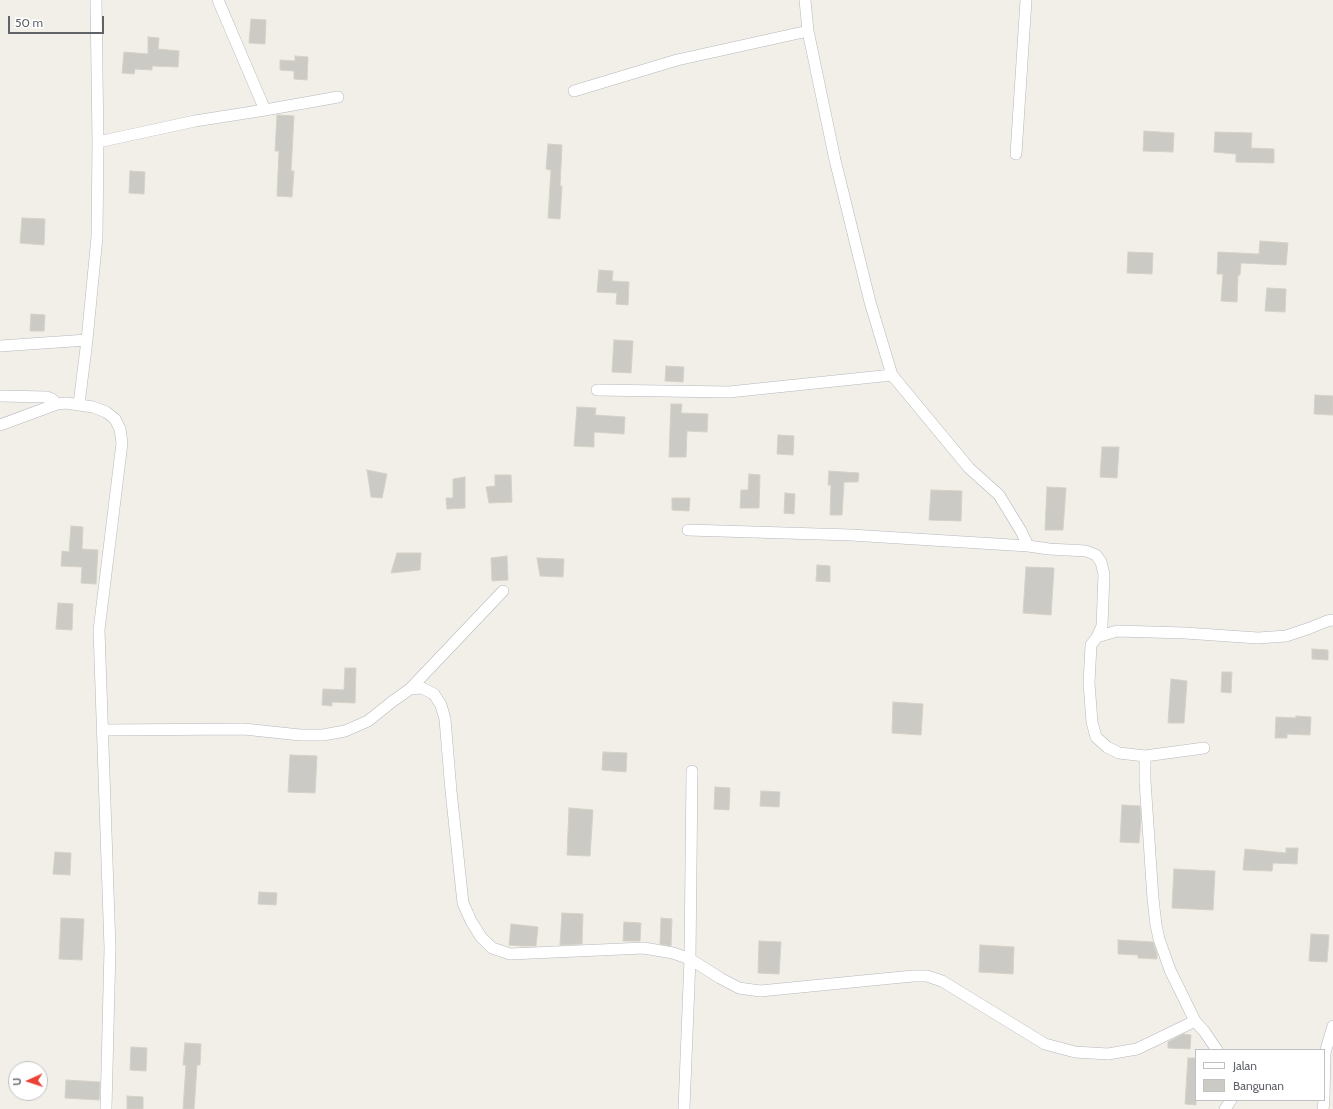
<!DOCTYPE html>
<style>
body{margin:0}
#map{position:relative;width:1333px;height:1109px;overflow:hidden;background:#f1efe8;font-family:Cabin,sans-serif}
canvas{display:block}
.legend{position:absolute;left:1195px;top:1049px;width:130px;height:52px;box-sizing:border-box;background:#fff;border:1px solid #bfc1c3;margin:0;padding:5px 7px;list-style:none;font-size:12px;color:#5f6368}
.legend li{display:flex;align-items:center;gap:8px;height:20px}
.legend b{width:20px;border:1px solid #bfc1c3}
.north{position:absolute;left:8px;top:1061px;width:40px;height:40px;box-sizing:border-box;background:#fff;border:1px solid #bfc1c3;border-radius:50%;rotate:267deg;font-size:11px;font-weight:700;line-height:16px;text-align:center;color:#5f6368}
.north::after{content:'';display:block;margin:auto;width:14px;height:18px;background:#ea4335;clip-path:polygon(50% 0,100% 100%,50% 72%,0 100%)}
.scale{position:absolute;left:8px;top:16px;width:96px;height:18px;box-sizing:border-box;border:2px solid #5f6368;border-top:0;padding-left:5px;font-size:12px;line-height:14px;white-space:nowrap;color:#5f6368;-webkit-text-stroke:3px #fff;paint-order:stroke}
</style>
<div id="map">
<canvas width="1333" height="1109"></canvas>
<ul class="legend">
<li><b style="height:5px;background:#fff"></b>Jalan</li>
<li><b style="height:11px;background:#cccac5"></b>Bangunan</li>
</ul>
<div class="north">U</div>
<div class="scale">50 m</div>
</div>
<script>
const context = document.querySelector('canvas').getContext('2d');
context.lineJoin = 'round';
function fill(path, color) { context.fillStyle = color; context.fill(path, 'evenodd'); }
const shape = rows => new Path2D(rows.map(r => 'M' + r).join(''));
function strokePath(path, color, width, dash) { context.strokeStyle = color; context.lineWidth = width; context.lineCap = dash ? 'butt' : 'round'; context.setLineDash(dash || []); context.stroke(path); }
const building = shape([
 [251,19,266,20,265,44,249,43,251,19],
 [148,37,159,38,158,49,179,51,178,67,152,66,152,70,135,69,134,74,122,73,124,52,148,54,148,37],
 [295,56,308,57,307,80,294,79,294,71,280,70,280,60,295,61,295,56],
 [277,115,294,116,291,171,294,171,292,197,277,196,279,151,275,151,277,115],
 [1144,131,1174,133,1173,152,1143,151,1144,131],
 [1215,132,1252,133,1251,148,1274,149,1274,163,1236,162,1236,154,1214,152,1215,132],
 [548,144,562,145,560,186,562,186,560,219,548,218,551,170,546,169,548,144],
 [130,171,145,172,144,194,129,193,130,171],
 [22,218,45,219,44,245,20,243,22,218],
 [1260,241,1288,243,1286,265,1241,263,1240,275,1238,275,1237,302,1221,301,1223,274,1217,274,1218,252,1259,254,1260,241],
 [1128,252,1153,253,1152,274,1127,273,1128,252],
 [599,270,613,271,612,281,629,282,628,305,616,304,617,293,597,292,599,270],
 [1267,288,1286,289,1285,312,1265,311,1267,288],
 [31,314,45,315,44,331,30,331,31,314],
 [614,340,633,341,631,373,612,372,614,340],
 [666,366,684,367,683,382,665,381,666,366],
 [1315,395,1333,396,1333,415,1314,414,1315,395],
 [671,404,682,404,681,413,708,414,707,432,687,431,686,457,669,457,671,404],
 [577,407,596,408,595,415,625,417,624,434,594,432,594,447,574,446,577,407],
 [778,435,794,436,793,455,777,454,778,435],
 [1102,447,1119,447,1117,478,1100,477,1102,447],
 [367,470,387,474,382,498,371,497,367,470],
 [829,471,859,473,858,482,844,482,842,515,830,515,831,485,828,485,829,471],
 [749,474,760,475,759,508,740,508,741,490,748,490,749,474],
 [495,475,511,475,512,502,489,503,486,487,495,486,495,475],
 [465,477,465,508,447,509,446,498,453,498,453,479,465,477],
 [1047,487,1066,488,1063,530,1045,530,1047,487],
 [931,490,962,491,961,521,929,520,931,490],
 [785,493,795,494,794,514,784,513,785,493],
 [672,498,690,498,689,511,672,510,672,498],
 [71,526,83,527,82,549,98,550,96,584,81,583,82,567,61,566,62,551,69,552,71,526],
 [397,553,421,553,420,570,391,573,397,553],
 [507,556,508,580,492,581,491,558,507,556],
 [537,558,564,559,563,577,540,576,537,558],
 [817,565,830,566,830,582,816,581,817,565],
 [1026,567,1054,568,1051,615,1023,613,1026,567],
 [58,603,73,604,72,630,56,629,58,603],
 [1312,649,1328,650,1328,660,1312,659,1312,649],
 [345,668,356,668,355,703,332,702,332,706,322,705,323,689,344,690,345,668],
 [1222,672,1232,672,1231,693,1221,692,1222,672],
 [1171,679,1187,681,1184,723,1168,723,1171,679],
 [893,702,923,704,921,735,892,733,893,702],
 [1296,716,1311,717,1310,735,1287,734,1287,738,1275,738,1276,717,1296,718,1296,716],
 [603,752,627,753,626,772,602,770,603,752],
 [290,755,317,756,315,793,288,792,290,755],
 [715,787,730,788,729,810,714,809,715,787],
 [761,791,780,792,779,807,760,806,761,791],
 [1122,805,1140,806,1141,820,1139,843,1120,842,1122,805],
 [569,808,593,810,590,856,567,855,569,808],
 [1286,848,1298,848,1297,864,1273,863,1272,871,1243,870,1245,849,1286,853,1286,848],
 [55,852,71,853,70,875,53,874,55,852],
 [1174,869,1215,871,1213,910,1172,908,1174,869],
 [259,892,277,893,276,905,258,904,259,892],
 [562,913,583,914,582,944,560,945,562,913],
 [61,918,84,919,82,960,59,959,61,918],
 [661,918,672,919,671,946,660,944,661,918],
 [624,922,641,923,640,941,623,941,624,922],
 [511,924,538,927,536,946,522,946,509,945,511,924],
 [1311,934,1329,935,1327,962,1309,961,1311,934],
 [1118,940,1153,942,1157,954,1157,959,1138,958,1138,955,1118,954,1118,940],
 [759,941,781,942,779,974,758,973,759,941],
 [980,945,1014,947,1013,974,979,972,980,945],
 [1183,1034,1191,1035,1190,1049,1168,1048,1168,1042,1183,1034],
 [185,1043,201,1044,200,1065,197,1065,194,1109,183,1109,186,1065,183,1065,185,1043],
 [131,1047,147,1048,146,1071,130,1070,131,1047],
 [1188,1058,1196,1058,1196,1105,1185,1104,1188,1058],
 [66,1080,100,1082,99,1100,65,1098,66,1080],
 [127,1096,143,1097,143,1109,127,1109,127,1096]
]);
fill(building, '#cccac5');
strokePath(building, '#d6d1c6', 1);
const minor = shape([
 [218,0,265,110],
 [808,31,835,160,870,302,892,375,969,468,999,495,1021,531,1028,546,1049,549,1086,551,1096,555,1101,562,1104,574,1102,626,1097,637,1091,645,1089,683,1092,722,1096,737,1107,747,1119,753,1145,756],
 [574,91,677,60,808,31,805,0],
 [98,142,195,121,265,110,338,97],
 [1016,154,1026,0],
 [0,346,87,340],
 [597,390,729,392,892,375],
 [0,396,47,397,52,399,57,404],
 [79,404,87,340,97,237,98,142,96,0],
 [0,425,57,404,66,403,93,407,106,412,115,419,120,429,122,443,99,630,110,948,106,1109],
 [688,530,851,535,1028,546],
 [1097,637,1117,631,1185,633,1258,638,1286,636,1310,628,1327,621,1333,620],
 [410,689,503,591],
 [102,730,244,729,300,735,323,735,345,731,368,721,393,701,410,689,422,688,434,694,441,705,445,719,451,791,463,903,471,921,481,937,492,948,510,954,644,948,673,953,690,959,720,978,739,988,760,991,913,976,927,976,942,981,1045,1044,1075,1052,1108,1054,1137,1049,1195,1021],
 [1204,748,1145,756,1145,781,1153,899,1156,925,1159,939,1170,970,1195,1021,1204,1031,1217,1050],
 [1324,1098,1325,1053,1333,1026],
 [684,1109,690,959,692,771],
 [1225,1109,1231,1100],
 [1323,1109,1324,1100]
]);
strokePath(minor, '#b5b8bc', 12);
strokePath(minor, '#fff', 11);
</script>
